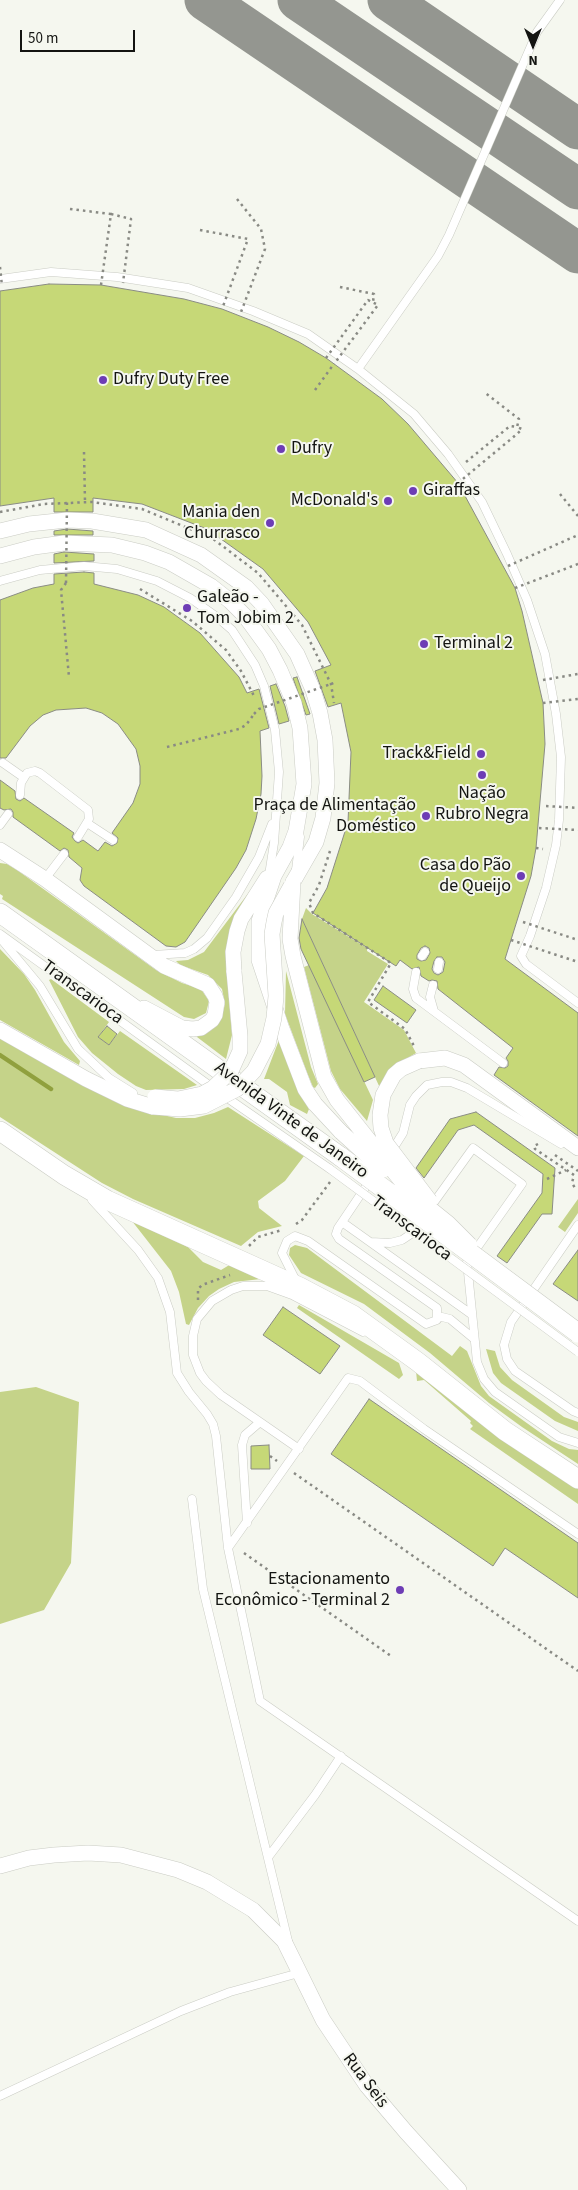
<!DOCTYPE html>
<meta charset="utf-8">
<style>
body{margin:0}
#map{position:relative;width:578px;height:2190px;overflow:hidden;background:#f5f7ef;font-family:"Source Sans 3",sans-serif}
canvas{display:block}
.north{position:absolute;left:508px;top:20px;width:50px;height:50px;-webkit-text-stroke:4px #f5f7ef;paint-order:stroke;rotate:180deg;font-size:14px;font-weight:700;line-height:20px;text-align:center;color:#131411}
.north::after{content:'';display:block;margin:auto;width:18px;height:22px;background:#131411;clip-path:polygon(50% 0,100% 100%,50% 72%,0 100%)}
.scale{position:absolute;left:20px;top:30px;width:115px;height:22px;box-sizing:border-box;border:2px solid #131411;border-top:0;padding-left:6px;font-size:15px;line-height:18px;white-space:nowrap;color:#131411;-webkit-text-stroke:4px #f5f7ef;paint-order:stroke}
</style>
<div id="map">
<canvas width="578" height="2190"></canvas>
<div class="north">N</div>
<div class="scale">50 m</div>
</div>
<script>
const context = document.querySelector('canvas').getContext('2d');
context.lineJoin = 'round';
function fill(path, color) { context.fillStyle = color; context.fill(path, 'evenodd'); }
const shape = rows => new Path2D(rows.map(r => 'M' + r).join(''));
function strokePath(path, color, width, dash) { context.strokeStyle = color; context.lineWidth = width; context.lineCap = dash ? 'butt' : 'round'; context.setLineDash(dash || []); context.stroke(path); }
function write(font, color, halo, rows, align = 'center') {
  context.font = font + ' "Source Sans 3",sans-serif'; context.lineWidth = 4; context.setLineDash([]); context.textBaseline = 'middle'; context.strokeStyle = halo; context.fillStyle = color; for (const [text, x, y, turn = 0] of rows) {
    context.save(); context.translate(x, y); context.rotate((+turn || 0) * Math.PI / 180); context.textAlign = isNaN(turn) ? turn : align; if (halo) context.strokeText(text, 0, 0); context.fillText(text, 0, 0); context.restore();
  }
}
fill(shape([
 [0,863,7,864,17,870,156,970,182,983,201,989,209,1001,206,1013,194,1019,184,1017,2,899,3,896,0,894],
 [256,883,228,987,232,1035,226,1059,197,1037,198,1035,221,1019,225,1004,222,989,208,975,180,965,176,961,188,960,204,952],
 [306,908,312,914,367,948,367,951,388,964,364,1002,404,1030,416,1053,401,1062,380,1088,302,919],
 [0,949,24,974,35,990,64,1042,80,1061,79,1065,0,1020],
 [309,965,373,1100,367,1121,340,1089,331,1071,304,967],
 [286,971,311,1067,318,1084,315,1088,313,1087,308,1075,285,1014],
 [51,979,109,1022,98,1037,109,1045,120,1031,197,1085,184,1089,146,1090,136,1086,118,1074,92,1053,78,1037,49,980],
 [0,1036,133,1108,176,1118,195,1118,214,1113,228,1107,304,1156,285,1181,258,1201,259,1208,282,1226,258,1232,241,1246,133,1199,102,1183,0,1117],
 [279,1040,299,1092,309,1109,307,1114,290,1105,287,1092,269,1079,264,1079],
 [578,1199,578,1213,565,1232,558,1227],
 [132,1221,188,1247,203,1262,221,1270,231,1264,261,1279,234,1282,219,1289,209,1296,198,1308,189,1325,186,1324,179,1292,171,1271],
 [295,1245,307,1248,452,1356,460,1346,467,1351,481,1386,489,1396,552,1441,569,1449,578,1450,578,1464,522,1427,489,1403,430,1353,364,1304,301,1273,289,1255,290,1248],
 [299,1305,399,1363,403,1375,399,1379,297,1308],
 [486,1349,495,1351,500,1367,512,1380,564,1417,578,1422,578,1431,555,1421,501,1383,493,1373],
 [416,1371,578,1486,578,1504,470,1429,473,1426,470,1423,471,1421,424,1380,417,1381],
 [36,1387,79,1402,71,1563,44,1610,0,1624,0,1392]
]), '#c5d389');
strokePath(shape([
 [0,1055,51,1089]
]), '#90a03e', 4.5);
strokePath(shape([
 [205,0,578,253],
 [298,0,578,189],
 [388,0,578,129]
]), '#949690', 41);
const building = shape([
 [49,284,101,285,184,299,222,309,268,327,299,342,326,358,382,399,408,424,458,483,515,588,522,611,543,703,545,744,536,848,531,876,505,959,578,1013,578,1136,494,1075,499,1067,505,1068,508,1066,508,1061,506,1058,513,1048,438,989,437,981,432,980,429,981,421,976,419,967,412,969,400,960,396,966,313,913,327,888,348,822,351,752,341,703,328,707,315,671,331,665,308,622,263,569,207,529,142,504,93,498,93,512,54,512,54,498,0,506,0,291,49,284],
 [425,946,429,948,430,953,426,960,421,961,417,959,417,955,421,948,425,946],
 [437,957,442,957,445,962,443,972,438,975,434,973,432,969,434,961,437,957],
 [67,529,93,531,93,535,54,535,54,531,67,529],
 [64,552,94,554,94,561,54,563,54,554,64,552],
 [84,572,94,573,94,584,138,595,164,607,200,633,239,677,247,693,259,689,269,728,260,731,262,776,261,794,256,819,246,850,236,868,185,942,176,947,166,946,84,886,80,880,82,868,69,857,68,850,64,848,60,851,13,817,13,812,11,809,4,810,0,808,0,780,15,791,16,799,20,801,24,798,74,833,72,837,75,841,78,843,83,840,98,851,105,842,112,846,117,843,118,838,112,833,133,803,140,784,140,766,136,749,118,724,102,713,86,708,56,710,43,715,30,726,6,758,0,758,0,600,33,588,54,584,54,574,84,572],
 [297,677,310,714,306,715,293,678,297,677],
 [276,684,285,706,289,721,279,724,270,686,276,684],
 [302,919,375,1077,364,1082,301,949,299,938,302,919],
 [383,986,416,1010,407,1023,374,1000,383,986],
 [107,1026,117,1034,109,1045,98,1037,107,1026],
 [476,1112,555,1168,552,1214,542,1214,507,1263,497,1256,542,1193,543,1174,474,1125,458,1130,424,1178,416,1168,450,1119,476,1112],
 [578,1250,578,1301,553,1284,578,1250],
 [283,1307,340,1346,320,1374,263,1335,283,1307],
 [369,1399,578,1543,578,1598,505,1548,493,1566,331,1454,369,1399],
 [269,1445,270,1469,251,1469,251,1446,269,1445]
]);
fill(building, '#c6d877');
strokePath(building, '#8a8c84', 1);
const service = shape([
 [0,279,51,272,117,277,188,288,253,311,308,334,358,369,414,414,448,454,482,502,507,554,527,600,545,654,556,714,561,757,559,820,556,845,546,888,530,936,521,956,526,964,578,1003],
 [358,369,438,256,449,235,537,32,560,0],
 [0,581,40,570,84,566,117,569,157,581,190,598,217,617,232,630,255,665,264,686,275,730,279,772,274,843,269,875],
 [3,763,23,777],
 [20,795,21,783,27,773,35,771,40,773,88,810,89,819,78,837],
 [87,823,113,840],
 [0,825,8,814],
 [296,870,300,837],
 [45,879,64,854],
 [0,934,213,1088],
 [1,939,40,986,78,1049,109,1078,133,1093],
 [153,955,185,953,194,949,207,938,236,897,259,857,272,824],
 [422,956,425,952],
 [438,969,439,962],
 [416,972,413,989,416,998,503,1063],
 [433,985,430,997,434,1011],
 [223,1095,330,1169],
 [391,1152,403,1133,410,1105,416,1096,427,1085,442,1082,451,1082,467,1088,561,1144],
 [92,1200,138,1250,158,1278,170,1312,177,1373,189,1392,207,1414,213,1424,216,1436,228,1548,260,1701,578,1921],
 [432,1205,473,1148,522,1184,467,1262,477,1362,484,1379,495,1392,559,1437,578,1443],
 [342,1222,471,1314],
 [578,1225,511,1322,504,1345,507,1359,515,1371,573,1411,578,1413],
 [371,1242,390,1243,402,1240,411,1234,422,1218],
 [296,1281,282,1253,287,1241,295,1236,308,1241,426,1324,437,1320,437,1308,339,1239,336,1234,338,1228,371,1179],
 [438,1316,450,1319,473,1338],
 [299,1449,221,1395,206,1381,200,1373,193,1355,193,1336,197,1319,212,1301,231,1290,243,1286,267,1286,292,1295,363,1332],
 [192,1499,203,1589,288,1941],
 [247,1523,242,1445,245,1435,260,1422],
 [228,1548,348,1378,360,1381,424,1429,578,1534],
 [269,1856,315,1795,341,1756],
 [0,2096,181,2011,230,1992,299,1973]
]);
const minor = shape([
 [0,531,29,524,67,520,92,521,146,530,201,555,246,587,262,604,297,654,313,690,320,713,325,740,327,783,323,818,316,842,293,882],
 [0,556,34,547,64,543,112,545,145,553,169,562,211,586,230,601,245,616,269,649,280,670,294,703,300,728,304,784,296,831,290,847,274,876,259,921,259,960,282,1029,305,1089,315,1104,341,1132],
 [0,850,45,879,164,966,208,985,215,996,217,1002,215,1015,212,1020,201,1028,193,1029,182,1028,144,1008],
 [234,972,233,952,237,931,241,919,267,878],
 [0,1030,86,1079,127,1099,153,1107],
 [419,1061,445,1058,464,1065,578,1148],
 [0,1866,29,1858,54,1855,88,1853,121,1855,178,1870,207,1882,253,1910,284,1941,323,2020,367,2086,406,2132,459,2190]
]);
const tertiary = shape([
 [0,913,341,1157],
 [0,1131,64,1175,107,1200,300,1287,353,1315,418,1362,505,1431,578,1479]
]);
strokePath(service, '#caccc4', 9);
strokePath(minor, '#caccc4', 16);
strokePath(tertiary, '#caccc4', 20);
strokePath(shape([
 [340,287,374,294,373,302],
 [315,390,333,365],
 [84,452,85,502],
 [466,462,510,426,517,427,519,419,484,392],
 [560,494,578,516],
 [0,512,44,504,92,502,142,509,212,538,258,573,302,625,331,684,334,703],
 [66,583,61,590,69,677],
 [140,589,192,621,226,650,241,671,254,696],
 [331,684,336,682],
 [167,747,239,729,246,725,254,714],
 [536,848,543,849],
 [330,851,319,885,309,903,313,913,391,963,368,1002,405,1029,415,1048],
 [538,1144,534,1146,535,1149,574,1175,572,1183,575,1188],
 [555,1155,578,1171],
 [547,1179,566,1170],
 [296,1224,302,1220,330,1182],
 [249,1246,258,1237,282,1230],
 [198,1300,198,1289,202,1285,230,1275],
 [270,1456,277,1461],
 [294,1473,578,1671],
 [244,1553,391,1656]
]), '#898a84', 2.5, [2.5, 4]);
strokePath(service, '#fff', 8);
strokePath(minor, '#fff', 15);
strokePath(tertiary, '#fff', 19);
const serviceBridge = shape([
 [330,1169,578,1352]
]);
const minorBridge = shape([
 [293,882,290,939,293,956,324,1077,337,1100,410,1192],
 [419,1061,401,1069,394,1075,383,1095,380,1115,381,1128,386,1143,430,1201],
 [155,1097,178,1099,202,1094,213,1088,231,1071,240,1051,240,1036,234,972],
 [153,1107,180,1109,204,1106,237,1089,254,1071,268,1044,274,1018,276,996,272,934,274,922,276,913,291,886],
 [341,1132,383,1170],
 [402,1186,448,1223,470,1245]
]);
const tertiaryBridge = shape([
 [341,1157,578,1333]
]);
strokePath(serviceBridge, '#caccc4', 9, []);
strokePath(minorBridge, '#caccc4', 16, []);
strokePath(tertiaryBridge, '#caccc4', 20, []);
strokePath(shape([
 [237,199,261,229,265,249,241,312],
 [70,209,111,214,101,285],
 [111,214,131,219,123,283],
 [200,230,248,239,222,309],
 [0,267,2,286],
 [326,358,368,300,378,305,334,364],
 [458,483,517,434,522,429,517,427],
 [508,566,578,535],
 [66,583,67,502],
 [515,588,578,564],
 [543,680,578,674],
 [543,703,578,699],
 [254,714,259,709,331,684],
 [546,806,578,808],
 [539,828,578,830],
 [523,922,578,940],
 [511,940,578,962]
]), '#898a84', 2.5, [2.5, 4]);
strokePath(serviceBridge, '#fff', 8);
strokePath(minorBridge, '#fff', 15);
strokePath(tertiaryBridge, '#fff', 19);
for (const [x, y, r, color] of [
 [103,380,5,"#6d3db5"],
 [281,449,5,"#6d3db5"],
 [413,491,5,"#6d3db5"],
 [388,501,5,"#6d3db5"],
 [270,523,5,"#6d3db5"],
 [187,608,5,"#6d3db5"],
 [424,644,5,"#6d3db5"],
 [481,754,5,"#6d3db5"],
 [482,775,5,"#6d3db5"],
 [426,816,5,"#6d3db5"],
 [521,876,5,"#6d3db5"],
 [400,1590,5,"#6d3db5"]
]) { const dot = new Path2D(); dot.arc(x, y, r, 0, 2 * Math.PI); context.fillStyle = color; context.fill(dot); strokePath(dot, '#f5f7ef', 2); }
write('18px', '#131411', '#f5f7ef', [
 ["Dufry Duty Free",113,380,"left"],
 ["Dufry",291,449,"left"],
 ["Giraffas",423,491,"left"],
 ["McDonald's",378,501],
 ["Mania den",260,513],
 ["Churrasco",260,534],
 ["Galeão -",197,598,"left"],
 ["Tom Jobim 2",197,619,"left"],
 ["Terminal 2",434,644,"left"],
 ["Track&Field",471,754],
 ["Nação",482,794,"center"],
 ["Rubro Negra",482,815,"center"],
 ["Praça de Alimentação",416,806],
 ["Doméstico",416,827],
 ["Casa do Pão",511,866],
 ["de Queijo",511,887],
 ["Estacionamento",390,1580],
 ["Econômico - Terminal 2",390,1601]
], 'right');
write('18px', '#131411', '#f5f7ef', [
 ["Transcarioca",82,993,36],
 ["Avenida Vinte de Janeiro",291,1121,36],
 ["Transcarioca",411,1229,37],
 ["Rua Seis",365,2081,53]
]);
</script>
